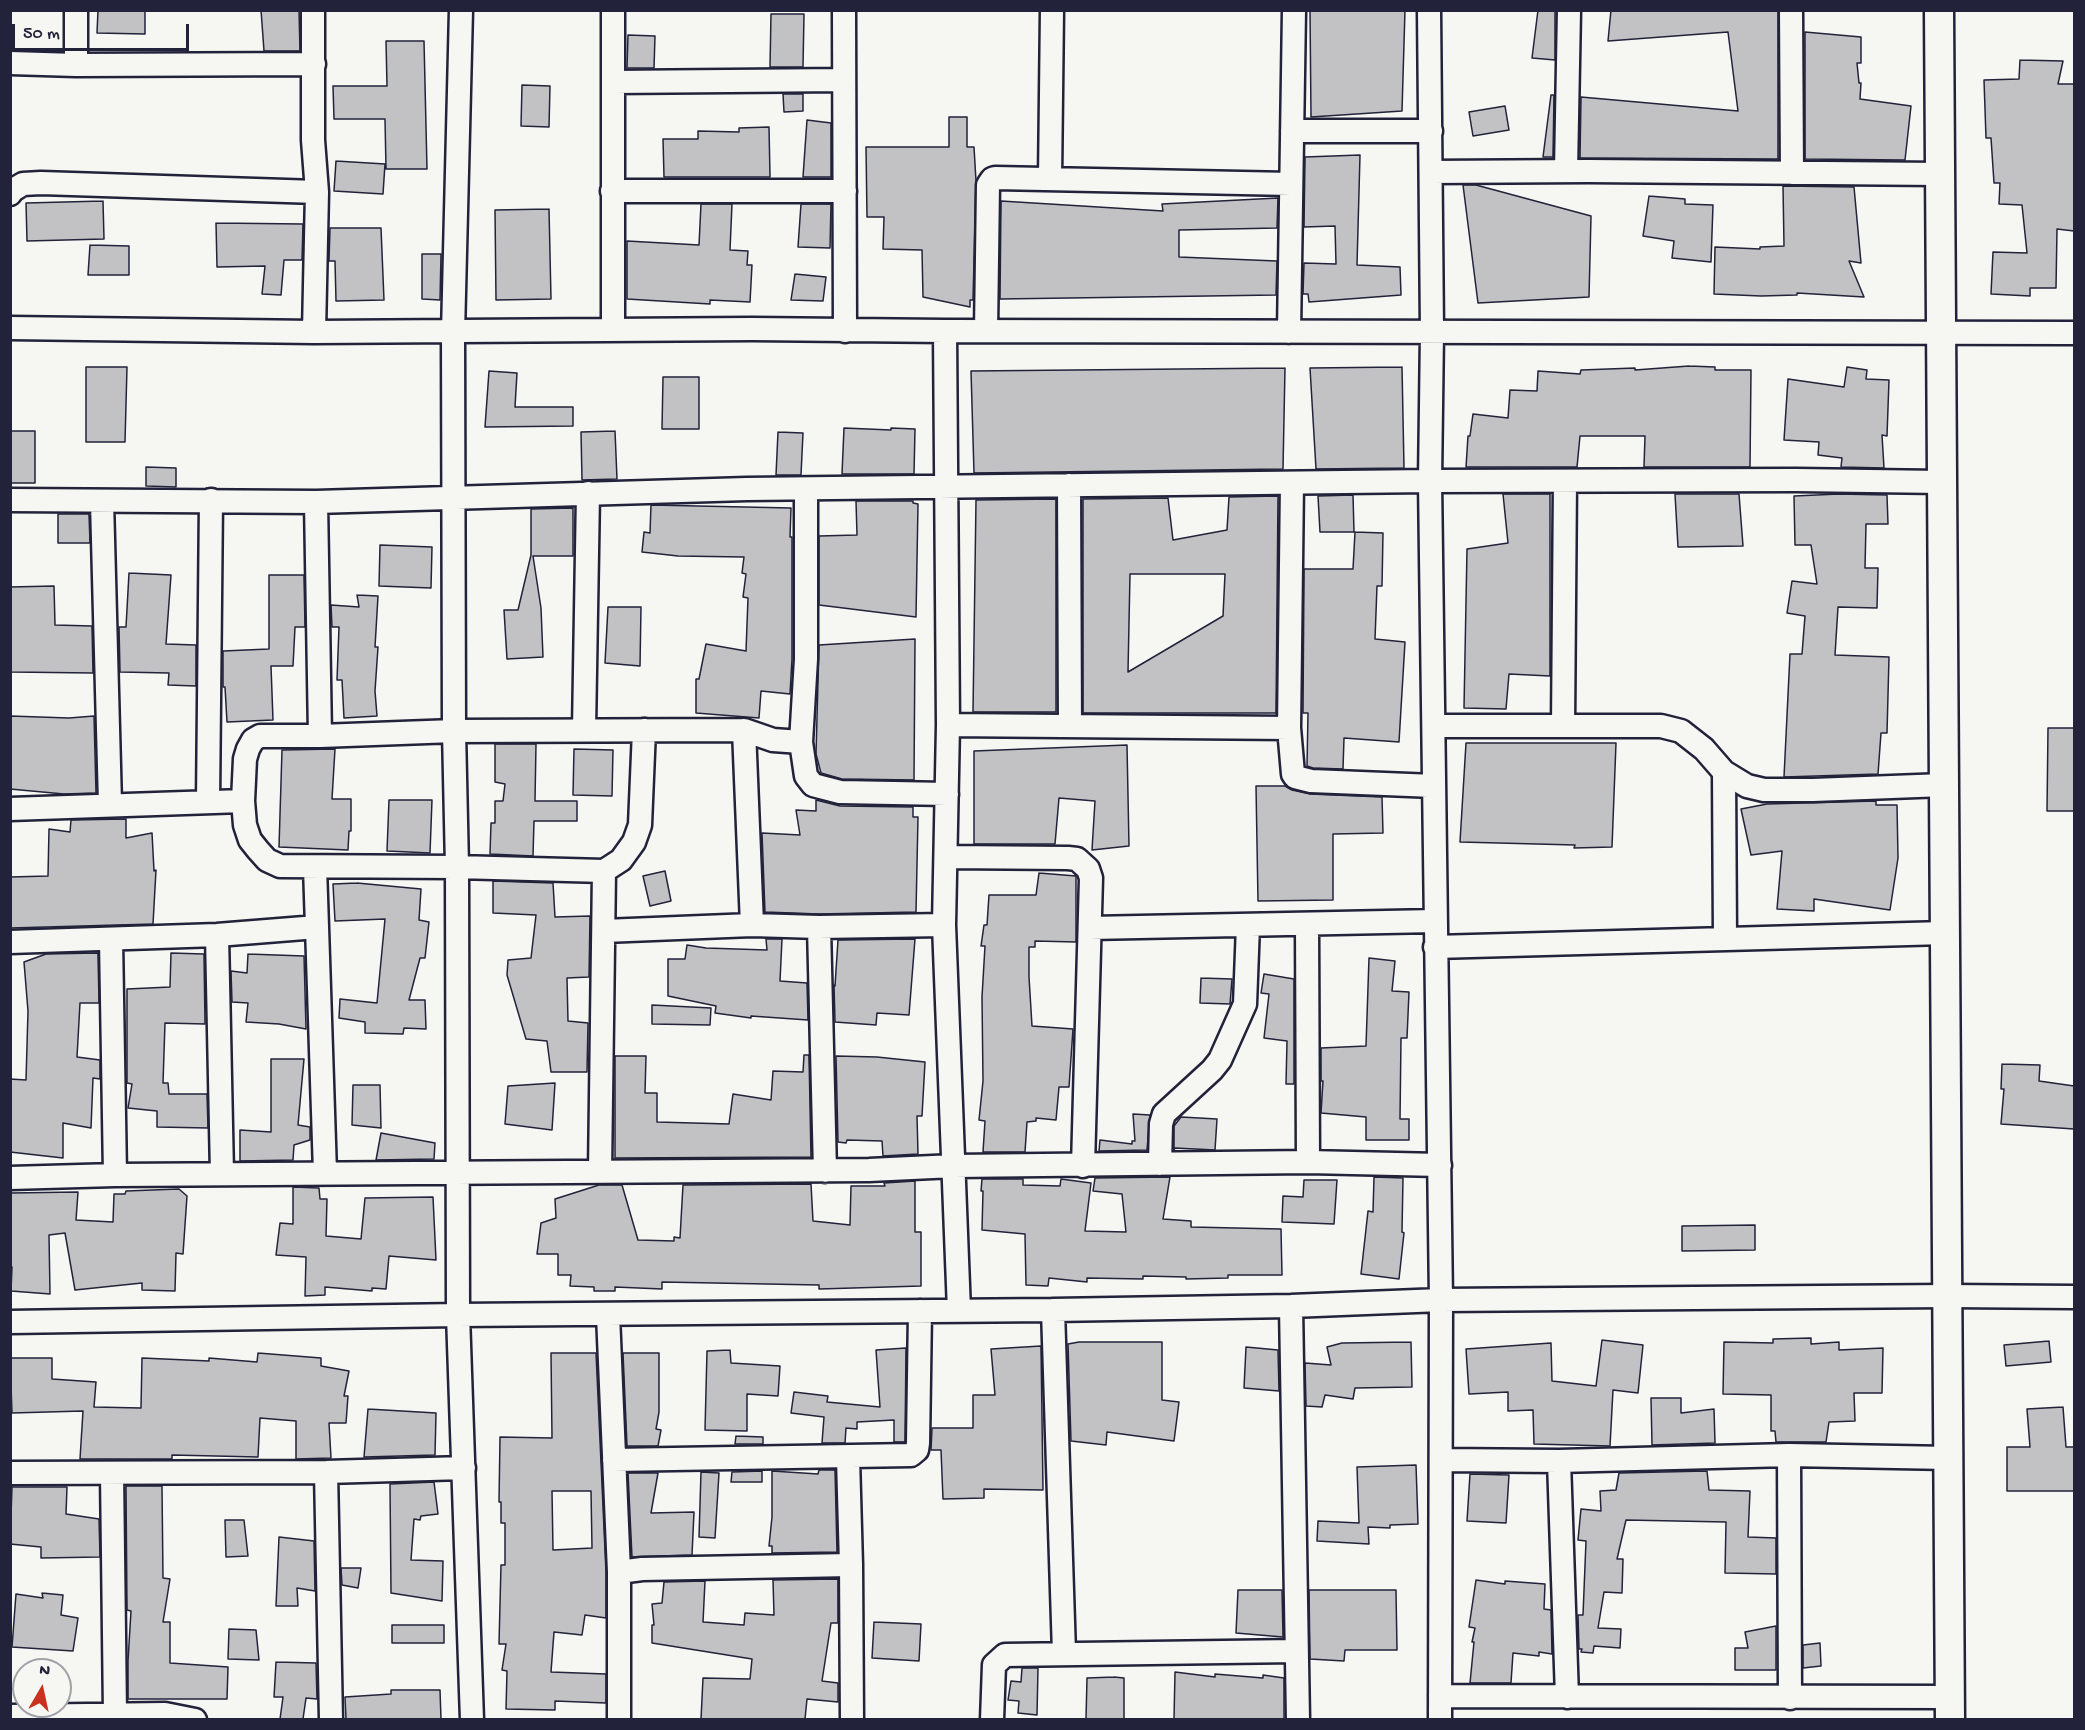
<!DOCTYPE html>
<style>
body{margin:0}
#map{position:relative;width:2085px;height:1730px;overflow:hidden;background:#f6f6f2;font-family:"Gochi Hand",sans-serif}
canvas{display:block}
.frame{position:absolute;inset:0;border:12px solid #22223b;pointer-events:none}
.north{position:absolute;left:12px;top:1658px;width:60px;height:60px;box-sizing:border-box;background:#f6f6f2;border:2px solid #a1a1a9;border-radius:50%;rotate:9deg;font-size:16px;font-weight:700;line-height:24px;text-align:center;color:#22223b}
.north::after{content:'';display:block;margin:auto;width:21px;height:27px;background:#c8321e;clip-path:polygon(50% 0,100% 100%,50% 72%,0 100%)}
.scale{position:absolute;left:12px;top:24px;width:177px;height:27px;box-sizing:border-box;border:3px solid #22223b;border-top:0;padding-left:8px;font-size:18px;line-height:21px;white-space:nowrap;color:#22223b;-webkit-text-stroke:4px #f6f6f2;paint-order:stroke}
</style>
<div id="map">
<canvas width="2085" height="1730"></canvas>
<div class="frame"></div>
<div class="north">N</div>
<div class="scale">50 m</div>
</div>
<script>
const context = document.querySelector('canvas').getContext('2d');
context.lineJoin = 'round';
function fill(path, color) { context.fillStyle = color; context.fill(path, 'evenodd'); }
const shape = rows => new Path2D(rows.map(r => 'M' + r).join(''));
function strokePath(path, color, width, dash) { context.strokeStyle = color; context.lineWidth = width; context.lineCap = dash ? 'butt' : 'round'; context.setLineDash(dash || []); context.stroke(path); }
const building = shape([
 [98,10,145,10,145,34,97,33,98,10],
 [261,10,299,10,300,51,264,51,261,10],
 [1310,10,1405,10,1402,111,1311,117,1310,10],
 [1538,10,1555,10,1555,60,1532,58,1538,10],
 [1611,10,1778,10,1778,159,1580,158,1581,97,1738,111,1728,32,1608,41,1611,10],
 [771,14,804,14,803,67,770,67,771,14],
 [1805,32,1861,37,1861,63,1857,63,1859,83,1861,83,1860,99,1911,106,1905,160,1805,159,1805,32],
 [628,35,655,36,654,68,627,68,628,35],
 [386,41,424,41,427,169,386,169,385,119,334,119,333,86,387,86,386,41],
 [2020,60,2063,61,2058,84,2074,84,2074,231,2057,229,2056,288,2030,288,2030,296,1991,294,1993,252,2027,253,2022,205,1999,204,2000,183,1994,183,1991,138,1986,138,1984,80,2019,79,2020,60],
 [522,85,550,86,549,127,521,126,522,85],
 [783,94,803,94,803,111,784,112,783,94],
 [1551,95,1554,95,1553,157,1543,157,1551,95],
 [1505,106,1509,130,1473,136,1469,112,1505,106],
 [949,117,967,117,967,147,974,147,976,181,973,300,970,300,970,307,923,297,922,250,883,249,884,217,867,217,866,147,949,147,949,117],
 [807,120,831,123,831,177,803,177,807,120],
 [769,127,770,177,664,177,663,139,698,139,698,131,739,132,739,128,769,127],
 [1360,155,1357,265,1400,267,1401,295,1309,302,1308,294,1303,294,1304,263,1336,264,1335,226,1304,227,1305,157,1360,155],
 [336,161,385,164,383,194,334,191,336,161],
 [1463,185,1476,185,1591,216,1589,297,1478,303,1463,185],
 [1783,186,1854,187,1861,263,1849,261,1864,297,1797,293,1797,295,1761,296,1714,294,1715,247,1760,249,1760,247,1784,246,1783,186],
 [1649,196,1685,199,1685,204,1713,205,1711,262,1672,258,1674,241,1643,236,1649,196],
 [1278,198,1277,228,1179,230,1179,257,1277,261,1276,295,1000,299,1001,201,1163,211,1162,204,1278,198],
 [103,201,104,239,27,241,26,203,103,201],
 [701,204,732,204,730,250,748,251,747,265,752,265,750,302,710,300,710,304,627,299,627,241,699,245,701,204],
 [801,204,831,204,830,248,798,247,801,204],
 [549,209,551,299,496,300,495,210,549,209],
 [216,223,303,224,302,260,284,260,281,295,262,294,265,266,217,267,216,223],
 [330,228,381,228,384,300,336,301,335,261,329,261,330,228],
 [90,245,129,246,129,275,88,275,90,245],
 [422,254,441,254,440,300,422,299,422,254],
 [795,274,826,277,823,301,791,300,795,274],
 [1689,366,1715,367,1715,370,1751,370,1750,467,1644,467,1645,436,1580,436,1577,467,1466,467,1468,436,1470,436,1473,414,1508,418,1510,390,1537,391,1538,371,1580,374,1581,370,1635,368,1635,370,1689,366],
 [86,367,127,367,125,442,86,442,86,367],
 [1402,367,1404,468,1316,469,1310,368,1402,367],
 [1847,367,1867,370,1866,379,1889,380,1887,436,1882,435,1884,468,1841,467,1842,458,1818,455,1819,442,1784,440,1788,379,1844,387,1847,367],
 [1285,368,1283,469,974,473,971,371,1285,368],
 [489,371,517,373,515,407,573,407,573,426,485,427,489,371],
 [663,377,699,377,699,429,662,429,663,377],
 [844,428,891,430,891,428,915,429,914,474,842,474,844,428],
 [10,431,35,431,35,483,10,483,10,431],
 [615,431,617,479,582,480,581,432,615,431],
 [778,432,803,433,801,475,776,475,778,432],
 [146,467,176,468,176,487,146,486,146,467],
 [1503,494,1550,494,1550,676,1509,674,1506,709,1464,708,1467,549,1508,543,1503,494],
 [1675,494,1739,494,1743,546,1678,547,1675,494],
 [1839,494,1887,495,1888,524,1866,524,1865,568,1878,568,1877,608,1838,607,1835,655,1889,657,1887,733,1881,733,1878,774,1784,777,1790,654,1802,654,1805,616,1787,613,1792,581,1817,584,1811,545,1795,545,1794,496,1839,494],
 [1353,495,1354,532,1320,532,1318,496,1353,495],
 [1278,496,1276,713,1083,713,1083,499,1168,498,1173,540,1227,530,1229,497,1278,496],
 [1130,574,1225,574,1223,616,1128,672,1130,574],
 [1056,499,1056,712,973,712,976,500,1056,499],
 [856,501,913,501,913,503,918,504,916,617,819,605,819,536,857,535,856,501],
 [651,505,791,508,790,537,792,537,792,659,790,694,761,691,759,718,696,713,696,679,699,679,706,644,746,651,748,598,743,597,746,574,742,573,744,557,678,556,642,552,644,532,650,533,651,505],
 [573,508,573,556,533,556,541,608,543,657,507,659,504,610,518,610,531,555,531,509,573,508],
 [58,514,89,514,90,543,58,543,58,514],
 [1355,532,1383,533,1382,586,1377,586,1375,639,1405,642,1399,742,1344,738,1343,769,1313,768,1307,766,1308,713,1303,713,1304,569,1353,569,1355,532],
 [380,545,432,547,431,588,379,586,380,545],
 [129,573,171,575,166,644,196,645,196,686,168,685,169,673,120,672,119,627,126,627,129,573],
 [269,575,304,575,305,627,295,627,293,666,271,666,273,720,227,722,225,687,223,687,223,651,269,649,269,575],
 [54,586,55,625,92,626,93,673,11,672,10,587,54,586],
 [357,595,378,596,375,647,378,647,375,691,377,716,344,718,342,680,337,680,339,627,332,627,331,605,359,607,357,595],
 [608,607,641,607,640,666,605,663,608,607],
 [915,639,914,780,842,779,821,773,816,754,819,645,915,639],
 [10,716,69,718,94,716,96,793,64,794,10,789,10,716],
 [2048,728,2074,728,2074,811,2047,811,2048,728],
 [1466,743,1616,743,1612,847,1574,848,1575,845,1460,842,1466,743],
 [495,744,536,744,535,801,577,801,577,821,534,821,533,856,490,854,491,823,495,823,495,801,503,801,505,784,495,782,495,744],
 [1127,745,1129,846,1092,850,1095,801,1059,798,1055,844,974,844,974,751,1127,745],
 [335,749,332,799,351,799,351,831,349,831,348,850,279,847,282,750,335,749],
 [574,749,613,750,612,796,573,795,574,749],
 [1256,786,1285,786,1292,790,1310,794,1382,797,1383,833,1333,834,1333,900,1258,901,1256,786],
 [389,800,432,800,430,853,387,851,389,800],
 [816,800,840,806,913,807,913,817,918,817,916,912,819,914,765,912,762,833,800,835,796,810,816,811,816,800],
 [1876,801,1876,805,1897,805,1898,858,1890,910,1814,899,1814,911,1777,909,1782,851,1751,855,1741,809,1767,804,1876,801],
 [126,819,126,838,152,833,154,871,156,870,153,924,10,928,10,877,48,876,49,829,70,832,71,820,126,819],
 [665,871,671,901,650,906,643,876,665,871],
 [1039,873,1076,876,1076,942,1035,941,1035,947,1029,947,1029,977,1032,1026,1073,1029,1069,1087,1059,1087,1056,1120,1036,1118,1036,1121,1027,1122,1025,1152,983,1152,985,1121,979,1120,983,1081,982,997,985,946,981,946,984,925,987,925,989,895,1036,895,1039,873],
 [493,881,553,883,555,917,590,916,589,977,567,978,568,1021,588,1023,587,1072,551,1072,547,1041,526,1039,507,975,508,960,531,958,536,915,493,913,493,881],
 [357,883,421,889,419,920,429,922,425,958,420,958,409,1000,425,1000,426,1029,404,1028,403,1034,365,1033,365,1022,339,1018,340,999,377,1003,385,919,335,921,333,884,357,883],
 [766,939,782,939,780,981,807,983,808,1020,751,1016,751,1018,715,1013,716,1006,668,996,668,959,685,959,687,945,706,948,767,950,766,939],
 [915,939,909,1015,877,1013,876,1025,835,1022,834,985,835,986,838,940,915,939],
 [98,953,99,1003,80,1003,77,1057,100,1060,100,1079,93,1078,91,1128,63,1123,63,1158,10,1152,10,1079,26,1080,28,1011,24,962,46,954,98,953],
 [171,953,204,954,205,1024,165,1023,163,1083,168,1083,169,1094,207,1094,208,1128,157,1127,157,1111,128,1108,132,1084,127,1083,127,989,170,987,171,953],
 [248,954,304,956,306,1029,279,1024,246,1022,248,1003,232,1002,231,971,247,973,248,954],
 [1369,958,1395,961,1392,991,1409,992,1407,1038,1401,1038,1400,1119,1409,1119,1409,1140,1366,1140,1366,1117,1321,1113,1323,1081,1321,1081,1321,1048,1366,1046,1369,958],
 [1264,974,1294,979,1294,1084,1286,1084,1287,1041,1264,1038,1269,994,1261,993,1264,974],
 [1201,978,1232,979,1230,1004,1200,1003,1201,978],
 [652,1005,711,1008,710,1025,652,1024,652,1005],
 [804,1055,809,1055,811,1157,615,1158,615,1056,646,1056,645,1093,657,1093,657,1122,729,1124,733,1094,771,1100,773,1071,803,1072,804,1055],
 [836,1056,877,1057,925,1062,922,1116,917,1116,918,1154,883,1156,882,1141,847,1140,846,1143,838,1142,836,1056],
 [271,1059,304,1059,298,1125,310,1127,310,1140,294,1145,293,1160,240,1161,240,1130,271,1132,271,1059],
 [2002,1064,2040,1065,2039,1081,2074,1086,2074,1129,2001,1124,2004,1089,2001,1089,2002,1064],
 [555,1083,552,1130,505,1124,508,1086,555,1083],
 [353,1085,380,1085,381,1128,352,1125,353,1085],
 [1133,1114,1150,1115,1147,1150,1099,1151,1100,1140,1132,1144,1132,1141,1135,1141,1133,1114],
 [1181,1117,1217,1119,1215,1150,1175,1148,1174,1150,1174,1126,1181,1117],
 [381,1133,435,1143,434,1159,376,1160,381,1133],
 [1170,1177,1163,1219,1191,1221,1191,1227,1281,1229,1282,1275,1228,1275,1228,1278,1186,1279,1186,1277,1143,1276,1143,1279,1087,1278,1087,1282,1049,1278,1048,1286,1026,1285,1025,1234,982,1230,983,1191,981,1191,982,1179,1023,1179,1023,1185,1060,1186,1061,1179,1091,1183,1085,1231,1126,1232,1122,1194,1093,1191,1095,1178,1170,1177],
 [1374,1177,1403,1178,1402,1232,1404,1233,1399,1279,1361,1274,1368,1211,1373,1212,1374,1177],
 [1304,1180,1337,1180,1334,1224,1282,1222,1283,1196,1303,1197,1304,1180],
 [915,1181,915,1232,921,1232,921,1286,819,1289,819,1285,662,1282,662,1289,615,1287,615,1291,594,1291,594,1287,570,1286,571,1275,558,1275,558,1254,537,1254,541,1223,556,1218,555,1199,599,1185,622,1185,638,1240,674,1241,674,1237,680,1238,683,1185,811,1184,813,1221,850,1225,851,1186,885,1186,884,1183,915,1181],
 [293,1187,319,1188,320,1199,327,1199,326,1236,361,1239,365,1198,433,1197,436,1260,389,1256,386,1289,372,1288,372,1291,325,1287,325,1295,305,1296,306,1257,276,1255,280,1223,293,1224,293,1187],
 [179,1189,187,1196,183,1254,176,1253,175,1291,142,1290,142,1283,75,1290,65,1233,49,1235,50,1294,11,1291,12,1267,10,1267,10,1193,78,1192,76,1220,113,1222,114,1194,125,1194,126,1191,179,1189],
 [1755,1225,1755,1250,1682,1251,1682,1226,1755,1225],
 [1811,1338,1811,1344,1839,1342,1839,1350,1883,1348,1882,1393,1854,1393,1855,1421,1829,1422,1826,1442,1776,1442,1775,1431,1771,1431,1771,1395,1723,1394,1724,1342,1773,1343,1773,1339,1811,1338],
 [1602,1340,1643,1345,1638,1393,1613,1390,1610,1446,1534,1444,1533,1410,1508,1411,1508,1392,1469,1394,1466,1349,1551,1343,1552,1381,1596,1386,1602,1340],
 [2049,1341,2051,1362,2006,1366,2004,1345,2049,1341],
 [1079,1342,1162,1342,1162,1400,1179,1402,1174,1441,1107,1432,1106,1445,1071,1441,1068,1344,1079,1342],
 [1411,1342,1412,1387,1355,1388,1353,1399,1325,1395,1322,1407,1306,1406,1305,1363,1331,1365,1327,1347,1342,1343,1411,1342],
 [1041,1346,1043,1490,984,1489,984,1498,943,1499,941,1450,931,1450,932,1428,973,1428,973,1395,995,1395,991,1349,1041,1346],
 [1246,1347,1278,1350,1279,1391,1244,1388,1246,1347],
 [906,1348,905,1442,894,1442,894,1420,857,1422,857,1429,846,1428,845,1443,822,1443,824,1417,791,1413,794,1392,828,1396,827,1402,880,1407,876,1350,906,1348],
 [730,1350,731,1363,780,1366,778,1396,747,1394,747,1431,705,1430,707,1351,730,1350],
 [258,1353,321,1358,321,1366,349,1371,344,1396,348,1396,346,1423,329,1423,331,1458,296,1459,296,1421,260,1418,258,1457,172,1455,172,1459,80,1459,83,1411,12,1413,10,1358,52,1358,52,1379,96,1382,94,1407,141,1408,142,1358,209,1361,209,1358,257,1362,258,1353],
 [551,1353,596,1353,606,1572,606,1618,585,1615,582,1635,554,1632,551,1672,606,1674,606,1703,555,1701,555,1710,506,1709,507,1671,502,1670,506,1644,499,1644,501,1565,505,1565,505,1523,501,1523,501,1502,499,1502,500,1437,552,1438,551,1353],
 [552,1491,591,1491,592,1548,553,1550,552,1491],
 [623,1353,659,1353,659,1412,656,1429,661,1430,658,1446,627,1446,623,1353],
 [1651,1398,1681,1398,1681,1413,1714,1409,1715,1443,1652,1445,1651,1398],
 [2063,1407,2066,1447,2074,1447,2074,1491,2007,1491,2007,1447,2030,1447,2027,1409,2063,1407],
 [368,1409,436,1413,435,1455,364,1457,368,1409],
 [736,1436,763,1437,763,1444,735,1444,736,1436],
 [1416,1465,1418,1524,1390,1525,1390,1528,1368,1527,1369,1544,1317,1541,1318,1521,1359,1523,1357,1467,1416,1465],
 [819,1470,835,1470,837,1552,772,1553,772,1546,769,1546,772,1517,772,1471,818,1474,819,1470],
 [762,1471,762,1482,731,1482,732,1472,762,1471],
 [1707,1471,1709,1490,1750,1491,1748,1537,1776,1538,1776,1574,1725,1573,1726,1522,1626,1520,1617,1559,1623,1559,1622,1593,1604,1592,1598,1628,1621,1629,1620,1648,1594,1646,1593,1653,1581,1652,1582,1649,1579,1649,1578,1615,1583,1615,1586,1541,1578,1540,1581,1509,1601,1511,1600,1491,1616,1490,1619,1473,1707,1471],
 [701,1472,719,1473,715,1538,699,1537,701,1472],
 [628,1473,658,1473,651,1513,694,1512,692,1555,632,1557,628,1473],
 [1470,1474,1509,1475,1506,1523,1467,1521,1470,1474],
 [434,1482,438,1514,421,1516,420,1520,414,1519,411,1560,443,1561,442,1601,391,1593,390,1484,434,1482],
 [126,1486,162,1486,163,1578,170,1579,163,1622,170,1622,170,1663,228,1667,227,1699,128,1699,128,1661,131,1611,127,1610,126,1486],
 [12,1487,67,1487,66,1514,99,1519,100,1557,41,1558,41,1547,10,1544,12,1487],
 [225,1520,244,1520,248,1556,226,1557,225,1520],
 [279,1537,314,1541,315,1591,297,1588,298,1606,276,1606,279,1537],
 [341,1568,361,1568,358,1588,342,1585,341,1568],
 [838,1579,838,1623,831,1623,822,1681,838,1683,838,1702,807,1699,805,1719,701,1719,703,1678,750,1679,752,1659,652,1643,652,1625,654,1625,652,1604,662,1603,664,1582,705,1581,703,1622,744,1625,745,1613,774,1615,773,1580,838,1579],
 [1476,1580,1505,1584,1505,1581,1545,1584,1544,1609,1551,1610,1552,1654,1539,1652,1539,1656,1513,1653,1511,1683,1470,1683,1474,1642,1472,1642,1475,1628,1469,1627,1476,1580],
 [1238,1590,1282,1590,1283,1637,1236,1633,1238,1590],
 [1309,1590,1396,1590,1397,1650,1345,1650,1344,1661,1310,1659,1309,1590],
 [42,1593,63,1595,61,1615,78,1618,73,1651,12,1647,16,1594,43,1598,42,1593],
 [874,1622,921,1624,919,1661,872,1658,874,1622],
 [392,1625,444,1625,444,1643,392,1643,392,1625],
 [1776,1626,1776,1670,1735,1670,1735,1648,1748,1648,1745,1632,1776,1626],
 [229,1629,256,1630,259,1660,228,1659,229,1629],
 [1820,1643,1821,1666,1803,1668,1803,1645,1820,1643],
 [276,1662,316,1663,317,1699,306,1698,303,1719,280,1719,283,1697,274,1697,276,1662],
 [1022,1668,1038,1668,1037,1715,1018,1713,1019,1701,1008,1700,1011,1681,1021,1682,1022,1668],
 [1175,1672,1215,1677,1215,1674,1263,1678,1263,1675,1284,1678,1284,1719,1174,1719,1175,1672],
 [1114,1677,1124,1678,1124,1719,1086,1719,1087,1678,1114,1677],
 [391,1690,440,1690,441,1719,346,1719,345,1697,391,1694,391,1690]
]);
fill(building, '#c2c2c4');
strokePath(building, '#22223b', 1.5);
const minor = shape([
 [76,10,76,65],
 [313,10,313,140,317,192,314,332],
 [461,10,453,333,454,731,457,867,458,1315,472,1720],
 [613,10,613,330],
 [844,10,845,331],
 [1429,10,1432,332,1430,481,1441,1300,1440,1720],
 [1791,10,1792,173],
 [10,63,76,65,314,64],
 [613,82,844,80],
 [1292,131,1431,131],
 [1566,171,1569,10],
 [1431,172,1588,171,1941,174],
 [1050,179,1052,10],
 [612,191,845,191],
 [10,194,13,190,23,184,41,183,317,192],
 [10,328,314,332,752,329,945,331,2074,333],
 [945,331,948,725,944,925,959,1311],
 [986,331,988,185,992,179,995,178,1291,184],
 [1289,332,1294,10],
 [1292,483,1289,728,1293,774,1295,777,1311,781,1434,786],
 [1069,485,1070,726],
 [806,489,806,659,801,742,806,776,813,785,840,792,947,794],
 [10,500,316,502,747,489,1430,481,1796,480,1942,482],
 [102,501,110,804],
 [316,502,320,736],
 [948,725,1289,728],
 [1434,726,1661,726,1681,731,1704,749,1724,772,1747,786,1764,790,1813,790,1944,785],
 [1563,726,1565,481],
 [584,730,588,493],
 [744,730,752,925],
 [1724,772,1725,939],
 [208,802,211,500],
 [10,809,243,801],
 [946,857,1068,858,1077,859,1088,869,1091,878,1083,1166],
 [315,867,317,927],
 [604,871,621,860,634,842,640,825,644,730],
 [1307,924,1308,1162],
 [819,927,825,1171],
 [1090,928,1435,921],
 [604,931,752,925,819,927,944,925],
 [217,935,222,1174],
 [111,939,115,1175],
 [10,942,217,935,317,927,325,1173],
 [1435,947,1945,933],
 [1160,1164,1161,1124,1164,1114,1212,1070,1220,1060,1245,1004,1248,925],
 [600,1172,604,871,457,867,280,866,267,860,258,850,250,840,245,825,243,801,245,759,248,749,253,740,260,736,320,736,454,731,744,730,773,740,801,742],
 [10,1178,115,1175,869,1170,954,1166,1308,1162,1440,1165],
 [1291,1306,1298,1720],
 [1053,1310,1064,1653],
 [608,1315,619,1572,642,1569,851,1565],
 [10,1322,458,1315,1053,1310,1291,1306,1441,1300,1948,1296,2074,1297],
 [1789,1455,1790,1698],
 [848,1458,851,1565,852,1720],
 [614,1460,911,1455,917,1450,918,1443,920,1311],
 [1441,1460,1559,1461,1789,1455,1949,1458],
 [1559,1461,1567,1697],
 [326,1472,331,1720],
 [10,1473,326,1472,464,1468],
 [112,1473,115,1714],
 [1440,1696,1950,1697],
 [10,1716,165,1714,195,1720],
 [619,1720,619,1572],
 [992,1720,994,1665,1005,1655,1296,1651]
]);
const tertiary = shape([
 [1939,10,1950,1720]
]);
strokePath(minor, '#22223b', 27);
strokePath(tertiary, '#22223b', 33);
strokePath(minor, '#f6f6f2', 22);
strokePath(tertiary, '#f6f6f2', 28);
</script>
